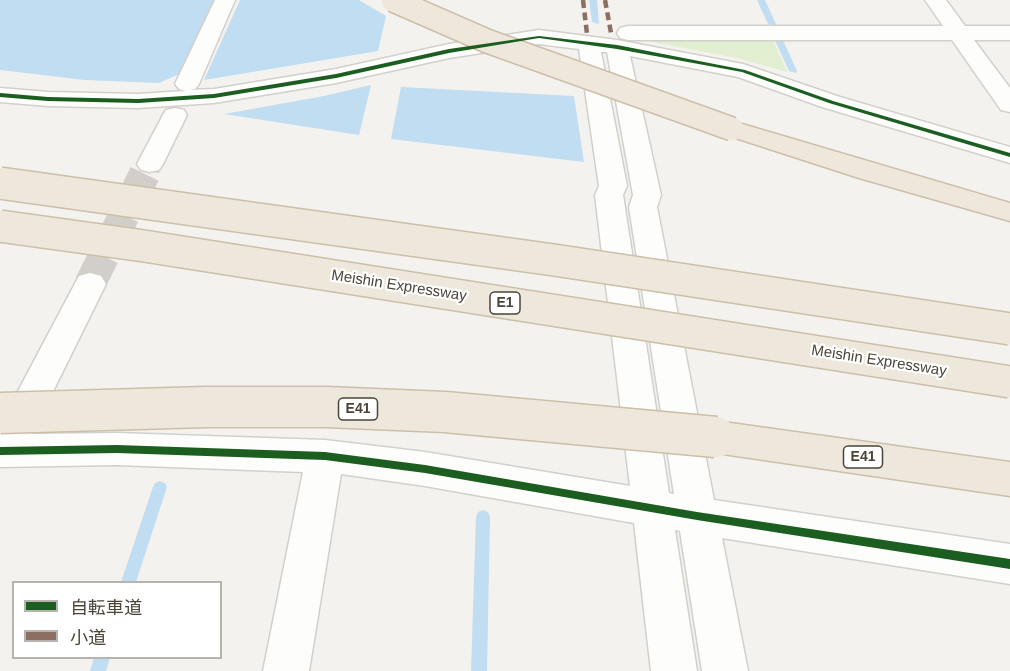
<!DOCTYPE html>
<meta charset="utf-8">
<style>
body{margin:0}
#map{position:relative;width:1010px;height:671px;overflow:hidden;background:#f4f2ee;font-family:Arial,"Noto Sans JP",sans-serif}
canvas{display:block}
.legend{position:absolute;left:12px;top:581px;width:210px;height:78px;box-sizing:border-box;background:#fff;border:2px solid #b7b4b0;margin:0;padding:8px 10px;list-style:none;font-size:18px;color:#4b4439}
.legend li{display:flex;align-items:center;gap:12px;height:30px}
.legend b{width:30px;border:2px solid #b7b4b0}
</style>
<div id="map">
<canvas width="1010" height="671"></canvas>
<ul class="legend">
<li><b style="height:8px;background:#1b5e20"></b>自転車道</li>
<li><b style="height:8px;background:#8d6e63"></b>小道</li>
</ul>
</div>
<script>
const context = document.querySelector('canvas').getContext('2d');
context.lineJoin = 'round';
function fill(path, color) { context.fillStyle = color; context.fill(path, 'evenodd'); }
const shape = rows => new Path2D(rows.map(r => 'M' + r).join(''));
function strokePath(path, color, width, dash) { context.strokeStyle = color; context.lineWidth = width; context.lineCap = dash ? 'butt' : 'round'; context.setLineDash(dash || []); context.stroke(path); }
function write(font, color, halo, rows, align = 'center') {
  context.font = font + ' Arial,sans-serif'; context.lineWidth = 4.5; context.setLineDash([]); context.textBaseline = 'middle'; context.strokeStyle = halo; context.fillStyle = color; for (const [text, x, y, turn = 0] of rows) {
    context.save(); context.translate(x, y); context.rotate((+turn || 0) * Math.PI / 180); context.textAlign = isNaN(turn) ? turn : align; if (halo) context.strokeText(text, 0, 0); context.fillText(text, 0, 0); context.restore();
  }
}
fill(shape([
 [651,38,772,38,787,72,737,58,652,42]
]), '#e1eecf');
fill(shape([
 [0,0,215,0,179,74,159,83,85,80,0,70],
 [240,0,359,0,386,16,378,51,204,80],
 [371,85,359,135,224,114,324,96],
 [401,87,574,96,584,162,391,139]
]), '#c0ddf1');
fill(shape([
 [589,0,597,0,599,24,592,22,589,0],
 [757,0,765,0,776,24,775,26,768,24,757,0],
 [774,34,781,36,797,71,796,73,789,71,773,36,774,34],
 [160,481,165,483,167,487,136,582,121,582,153,487,155,483,160,481],
 [483,510,488,512,490,517,487,671,471,671,476,517,478,512,483,510],
 [94,658,110,658,106,671,90,671,94,658]
]), '#c0ddf1');
strokePath(shape([
 [148,169,150,164]
]), '#d2cfca', 23, [23, 12]);
strokePath(shape([
 [90,284,148,167]
]), '#d2cfca', 31, [31, 15]);
const minor = shape([
 [215,0,235,0,199,84,195,89,190,90,214,89,336,69,449,44,539,30,617,40,743,64,840,97,1010,147,1010,163,822,107,738,77,630,56,661,195,657,207,714,500,1010,544,1010,584,722,538,748,671,702,671,680,531,675,530,697,671,651,671,634,523,425,486,341,474,309,671,263,671,303,472,117,465,0,467,0,425,79,276,90,273,101,276,106,284,32,434,117,433,325,440,425,452,630,486,595,195,599,186,579,49,539,44,449,58,336,83,214,103,138,108,48,106,0,102,0,88,48,92,138,94,185,91,179,89,175,84,215,0],
 [601,52,607,52,633,195,629,207,674,494,669,493,623,195,627,186,601,52],
 [925,0,946,0,965,26,1010,26,1010,40,974,40,1010,88,1010,112,1001,110,952,40,628,40,620,38,617,33,620,28,628,26,943,26,925,0],
 [175,108,184,110,187,115,163,164,159,170,150,172,141,170,137,164,163,115,166,110,175,108]
]);
const highway = shape([
 [732,121,1010,203,1010,221,859,178,723,134,719,129,723,124,732,121],
 [716,421,1010,462,1010,496,716,453,703,448,698,437,703,426,716,421]
]);
strokePath(minor, '#d2d0cb', 3);
strokePath(highway, '#ccbfa9', 3);
fill(minor, '#fdfdfc');
fill(highway, '#ede8db');
const highwayBridgeFar2 = shape([
 [393,0,487,41,732,129]
]);
const highwayBridgeFar1 = shape([
 [0,183,554,260,1010,329],
 [0,226,144,246,1010,382]
]);
const highwayBridge = shape([
 [0,413,206,407,326,407,445,412,716,437]
]);
strokePath(highwayBridgeFar2, '#ccbfa9', 26, []);
strokePath(highwayBridgeFar1, '#ccbfa9', 34, []);
strokePath(highwayBridge, '#ccbfa9', 43, []);
strokePath(highwayBridgeFar2, '#ede8db', 23);
strokePath(highwayBridgeFar1, '#ede8db', 31);
strokePath(highwayBridge, '#ede8db', 40);
strokePath(shape([
 [583,0,587,34],
 [605,0,611,33]
]), '#8d6e63', 4.5, [8, 4.5]);
fill(shape([
 [539,36,617,45,745,70,833,101,1010,153,1010,157,829,103,742,72,617,49,539,38,449,53,336,78,214,98,138,103,48,101,0,97,0,93,48,97,138,99,214,94,336,74,449,49,539,36],
 [117,445,325,452,425,465,697,512,1010,559,1010,569,697,520,425,473,325,460,117,453,0,455,0,447,117,445]
]), '#1b5e20');
for (const [x, y, w] of [
 [505,303,30],
 [358,409,39],
 [863,457,39]
]) { const box = new Path2D(); box.roundRect(x - w / 2, y - 11, w, 22, 4.5); context.fillStyle = '#fff'; context.fill(box); strokePath(box, '#4b4439', 1.5); }
write('bold 14px', '#4b4439', null, [
 ["E1",505,303],
 ["E41",358,409],
 ["E41",863,457]
]);
write('15px', '#4b4439', '#fff', [
 ["Meishin Expressway",399,286,9],
 ["Meishin Expressway",879,361,9]
]);
</script>
